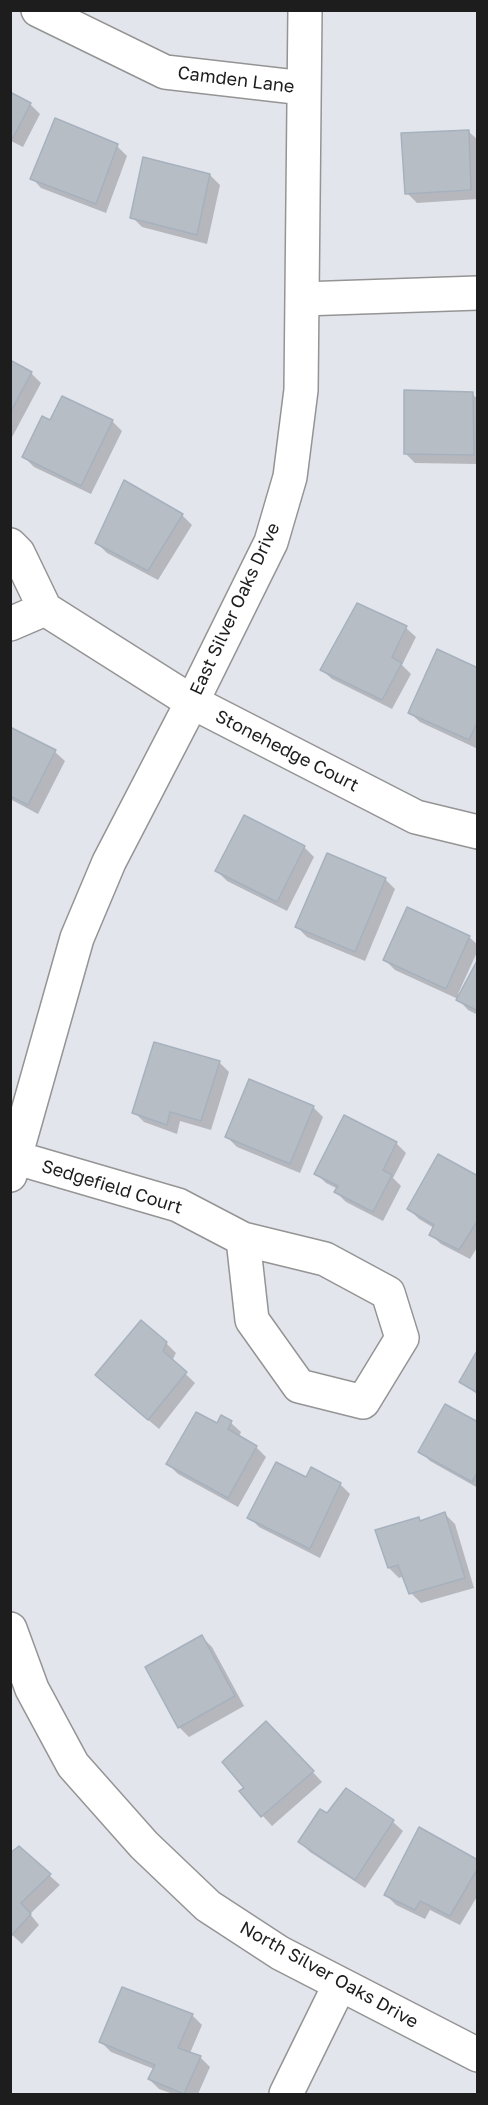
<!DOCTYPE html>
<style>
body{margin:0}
#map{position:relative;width:488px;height:2105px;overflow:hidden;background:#e3e5ed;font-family:"Golos Text",sans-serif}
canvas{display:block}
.frame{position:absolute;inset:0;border:12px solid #1d1d1d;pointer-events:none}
</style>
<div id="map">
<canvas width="488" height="2105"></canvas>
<div class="frame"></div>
</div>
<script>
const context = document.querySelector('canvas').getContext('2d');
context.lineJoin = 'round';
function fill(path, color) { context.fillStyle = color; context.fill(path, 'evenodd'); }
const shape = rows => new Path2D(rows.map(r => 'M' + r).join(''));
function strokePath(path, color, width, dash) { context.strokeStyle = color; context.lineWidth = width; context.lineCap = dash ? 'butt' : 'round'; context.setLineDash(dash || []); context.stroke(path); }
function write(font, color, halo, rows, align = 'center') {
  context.font = font + ' "Golos Text",sans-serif'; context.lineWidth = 4.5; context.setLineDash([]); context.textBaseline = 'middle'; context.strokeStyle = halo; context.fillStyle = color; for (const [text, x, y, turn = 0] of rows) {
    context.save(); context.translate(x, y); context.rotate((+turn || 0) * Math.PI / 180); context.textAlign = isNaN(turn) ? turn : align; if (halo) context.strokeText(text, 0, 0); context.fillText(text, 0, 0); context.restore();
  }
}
fill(shape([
 [10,94,30,104,40,114,23,147,11,141,10,143],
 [469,132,478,140,478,199,417,203,407,193],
 [117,146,127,156,106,213,41,188,32,178],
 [210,175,220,185,207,244,142,227,132,217],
 [10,362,31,373,41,383,10,441],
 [472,394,478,399,478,464,415,463,405,453],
 [112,421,122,431,91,494,34,467,24,457],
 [182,515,192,525,158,580,107,553,97,543],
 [406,628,416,637,402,665,411,674,392,709,332,679,322,670],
 [478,670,478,749,420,722,410,713],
 [10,728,55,752,65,761,38,814,10,799],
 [304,847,314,857,287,911,227,881,217,871],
 [385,879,395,889,365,961,307,937,297,927],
 [469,937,478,945,478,950,458,994,460,996,478,962,478,1015,468,1010,458,999,395,970,385,960],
 [219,1062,229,1072,211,1130,180,1121,177,1134,144,1122,134,1112],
 [313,1107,323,1117,300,1173,237,1147,227,1137],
 [345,1117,396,1143,406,1153,393,1178,401,1186,383,1221,346,1202,336,1192,338,1189,326,1183,316,1173],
 [478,1178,478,1246,470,1259,441,1244,431,1235,434,1228,419,1219,409,1209],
 [166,1343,176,1353,172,1361,195,1383,159,1429,107,1385],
 [478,1353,478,1395,461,1382],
 [221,1417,231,1423,241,1432,239,1437,256,1447,266,1457,238,1507,178,1474,168,1464,217,1425],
 [478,1424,478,1488,430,1461,420,1451],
 [306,1479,340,1484,350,1494,320,1558,259,1527,249,1517],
 [445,1514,455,1524,474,1588,421,1603,411,1593,404,1576,399,1578,389,1568,419,1518,422,1522],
 [202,1637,212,1647,244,1706,189,1737,179,1727],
 [276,1732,322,1782,272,1826,241,1792,246,1788],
 [328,1815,393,1822,403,1831,365,1888,310,1852,300,1842],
 [19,1848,60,1885,30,1914,39,1925,22,1944,10,1933,10,1866],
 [478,1861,478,1895,460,1925,430,1910,425,1919,396,1905,386,1895],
 [192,2015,202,2025,190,2053,200,2057,210,2067,198,2094,173,2094,159,2089,149,2079,154,2069,111,2052,101,2042]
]), '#0003');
const building = shape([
 [10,92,31,103,13,138,10,137,10,92],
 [55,118,118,144,96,204,30,179,55,118],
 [469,130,471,190,405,194,401,133,469,130],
 [143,157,210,174,197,235,130,218,143,157],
 [10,360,32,372,10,413,10,360],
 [404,390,473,392,474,455,404,454,404,390],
 [62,396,113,420,81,486,22,457,42,416,50,420,62,396],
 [124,480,183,514,148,571,95,543,124,480],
 [357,603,407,626,392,657,402,663,382,700,320,670,357,603],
 [437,649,478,668,478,721,469,740,408,713,437,649],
 [10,727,56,750,28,805,10,796,10,727],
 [244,815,305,846,277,902,215,871,244,815],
 [327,853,386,878,355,952,295,927,327,853],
 [407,907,470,936,446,989,383,960,407,907],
 [478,959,478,1011,456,1000,478,959],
 [154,1042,220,1061,201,1121,170,1112,167,1125,132,1113,154,1042],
 [249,1079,314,1106,290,1164,225,1137,249,1079],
 [344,1115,397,1142,383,1170,392,1175,373,1212,334,1192,338,1186,314,1174,344,1115],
 [438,1154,478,1176,478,1220,459,1250,429,1235,434,1225,407,1209,438,1154],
 [141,1320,167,1342,163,1351,187,1372,148,1420,95,1375,141,1320],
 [478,1349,478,1393,459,1382,478,1349],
 [445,1404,478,1422,478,1472,472,1482,418,1452,445,1404],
 [196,1412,217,1423,221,1415,232,1421,228,1429,257,1446,228,1498,166,1464,196,1412],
 [276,1462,306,1477,311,1467,341,1483,310,1549,247,1518,276,1462],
 [445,1512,465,1578,409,1594,398,1565,388,1568,375,1530,419,1517,420,1521,445,1512],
 [202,1635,235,1696,178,1728,145,1667,202,1635],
 [266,1721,314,1771,261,1817,239,1791,244,1788,222,1762,266,1721],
 [346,1788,394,1820,355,1880,298,1842,320,1809,327,1813,346,1788],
 [419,1827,478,1860,478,1868,450,1916,420,1901,415,1910,384,1895,419,1827],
 [19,1846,51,1874,21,1903,31,1914,11,1936,10,1853,19,1846],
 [122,1987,193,2014,178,2048,201,2056,184,2094,148,2079,155,2065,99,2042,122,1987]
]);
fill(building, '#b7bdc5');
strokePath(building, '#a6b1be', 1.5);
const minor = shape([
 [38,10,165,72,304,88],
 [302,299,478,293],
 [10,545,18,553,45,609],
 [45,609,192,702,416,817,478,832],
 [10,624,45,609],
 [10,1156,178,1205,243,1239,325,1259,388,1293,402,1338,363,1402,299,1386,252,1320,243,1239],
 [10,1175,77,938,109,862,192,702,271,542,290,477,301,390,305,10],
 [10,1629,32,1689,73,1765,144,1845,208,1906,280,1953,478,2055],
 [286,2094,340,1984]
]);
strokePath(minor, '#949494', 36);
strokePath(minor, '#fff', 33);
write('18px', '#1d1d1d', '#fff', [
 ["Camden Lane",236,80,7],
 ["East Silver Oaks Drive",235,609,-65],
 ["Stonehedge Court",287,751,27],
 ["Sedgefield Court",112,1187,17],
 ["North Silver Oaks Drive",329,1975,29]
]);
</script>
